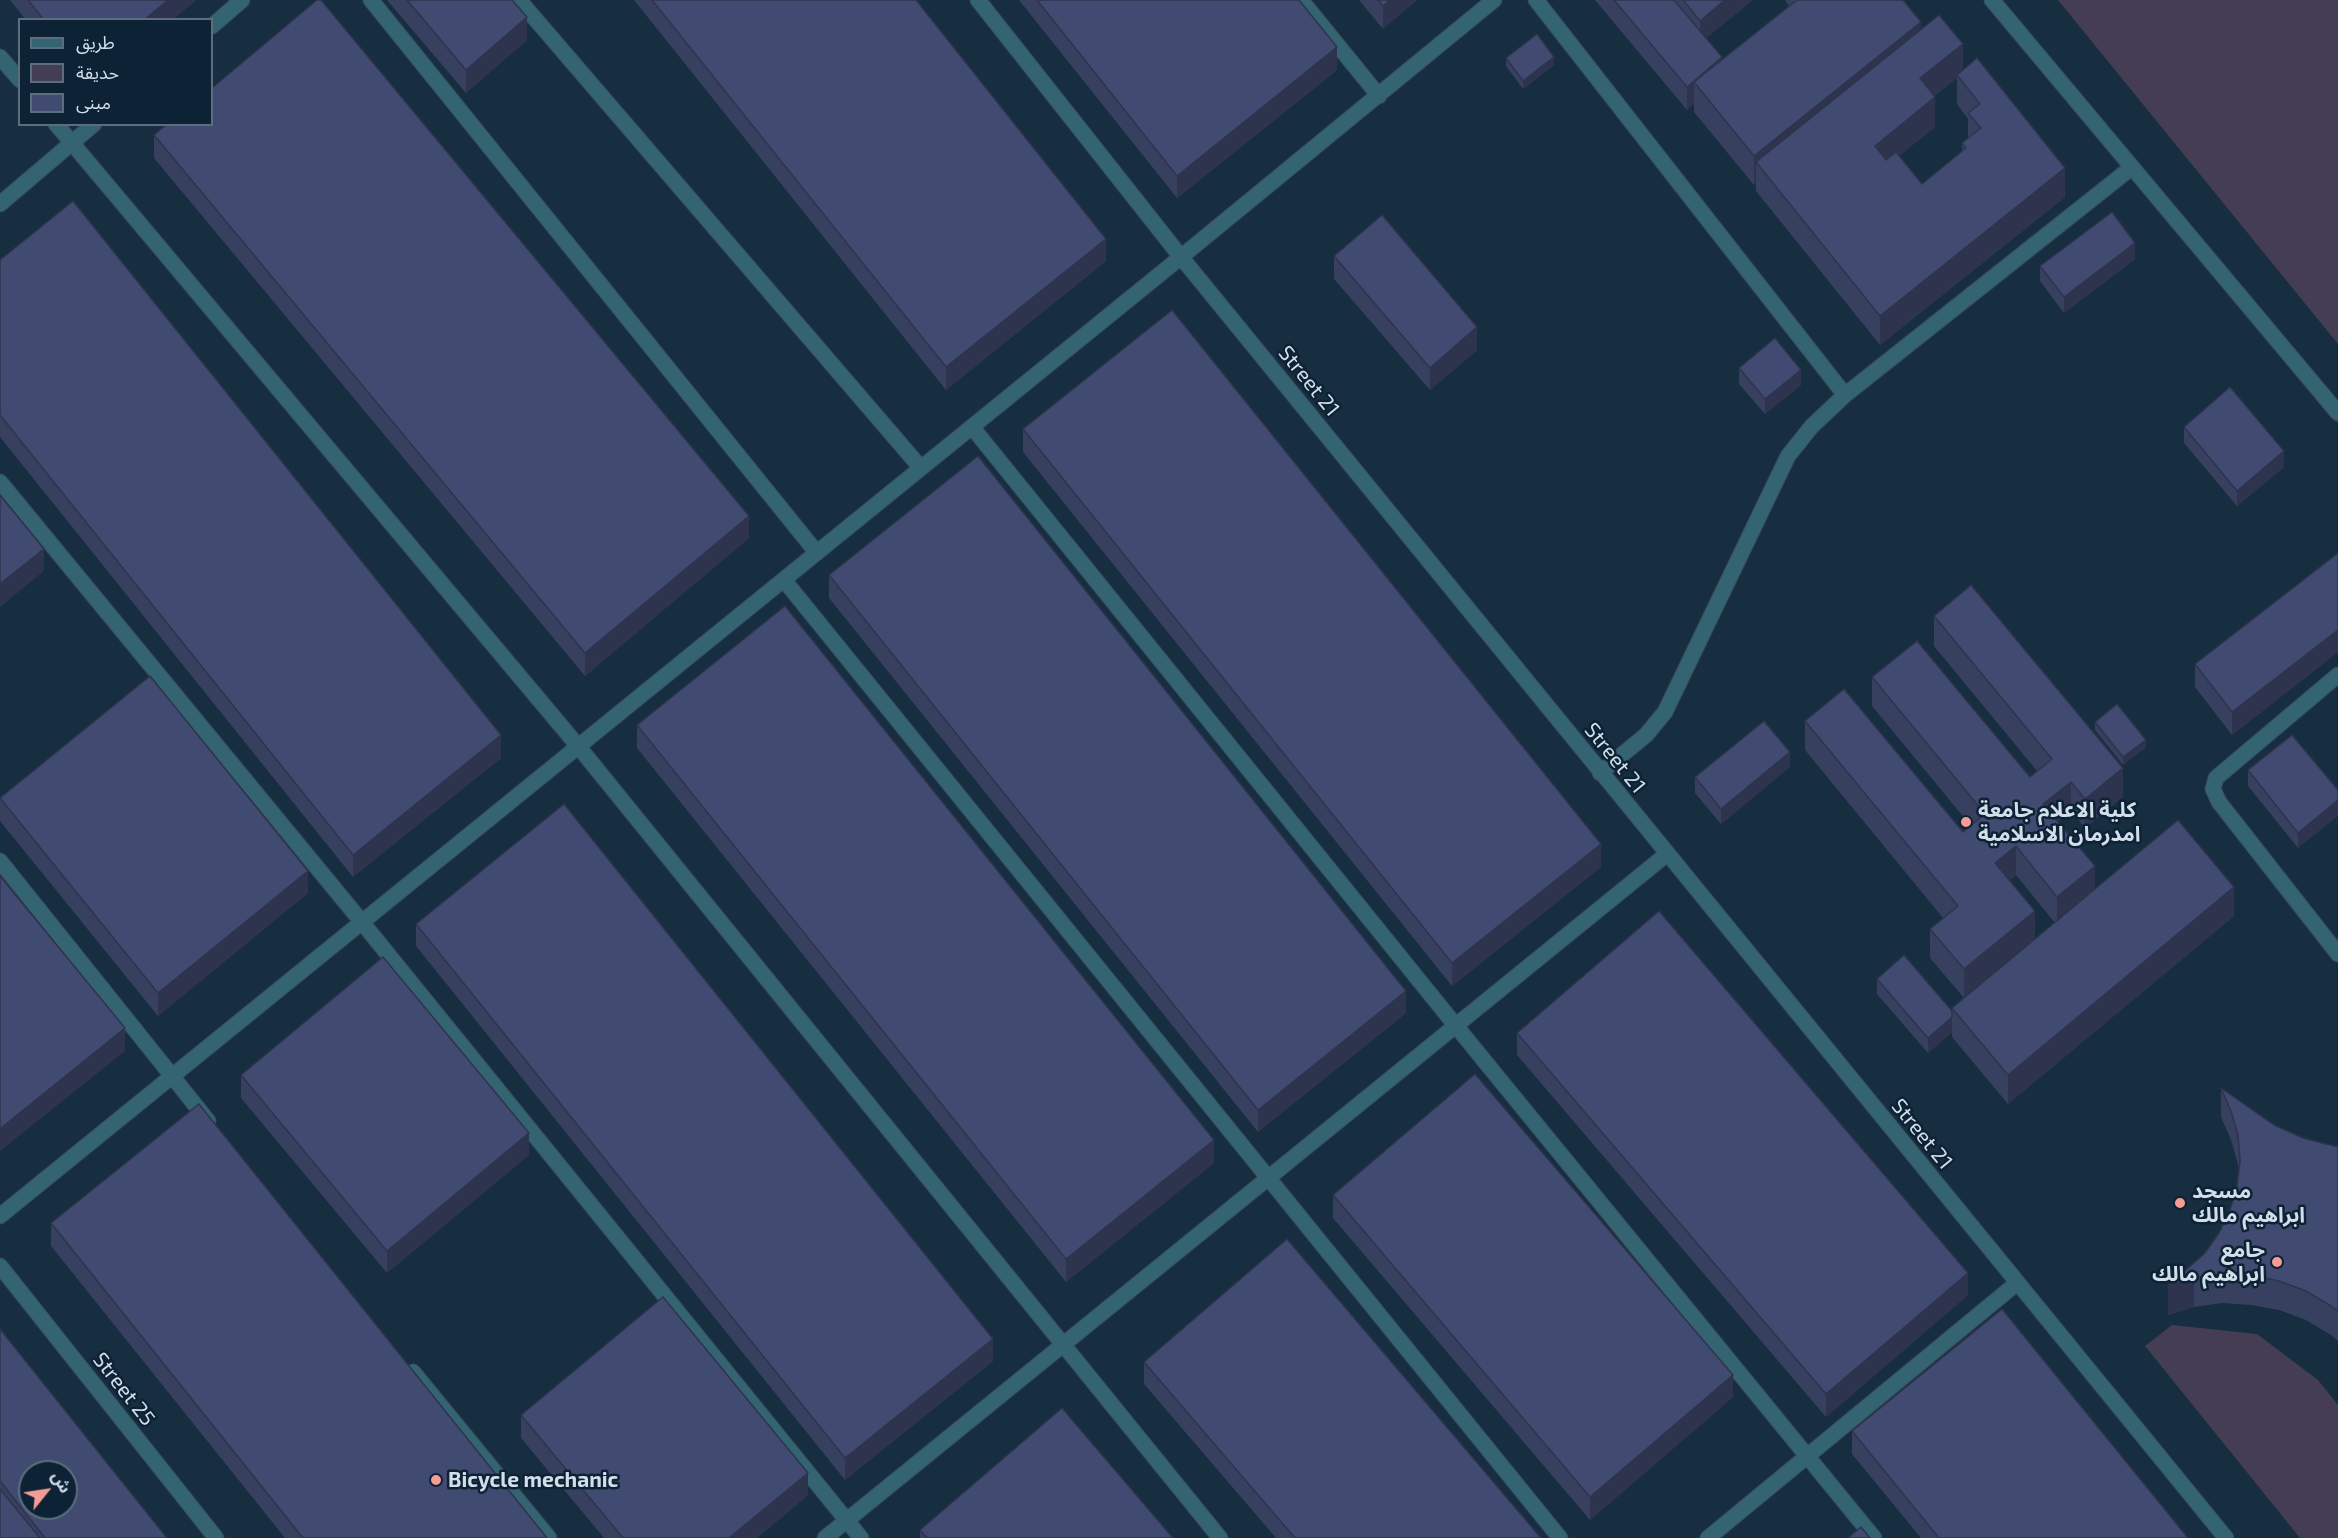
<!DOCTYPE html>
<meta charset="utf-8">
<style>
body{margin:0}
#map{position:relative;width:2338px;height:1538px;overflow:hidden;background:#172d40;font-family:"Exo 2","Noto Sans Arabic",sans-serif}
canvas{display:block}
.legend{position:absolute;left:18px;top:18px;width:195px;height:108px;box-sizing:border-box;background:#0d2335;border:2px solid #5c6e7e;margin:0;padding:8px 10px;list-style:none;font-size:18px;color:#d2dfeb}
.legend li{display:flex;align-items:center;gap:12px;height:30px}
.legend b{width:30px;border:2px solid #5c6e7e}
.north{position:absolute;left:18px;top:1460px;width:60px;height:60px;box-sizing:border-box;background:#0d2335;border:2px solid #5c6e7e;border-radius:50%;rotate:60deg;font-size:16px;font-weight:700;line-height:24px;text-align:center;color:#d2dfeb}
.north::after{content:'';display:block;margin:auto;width:21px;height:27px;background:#f59c95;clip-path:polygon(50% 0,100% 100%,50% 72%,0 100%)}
</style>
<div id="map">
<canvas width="2338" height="1538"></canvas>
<ul class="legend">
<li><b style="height:8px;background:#346471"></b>طريق</li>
<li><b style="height:16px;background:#453d54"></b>حديقة</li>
<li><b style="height:16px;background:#414a70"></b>مبنى</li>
</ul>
<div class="north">ش</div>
</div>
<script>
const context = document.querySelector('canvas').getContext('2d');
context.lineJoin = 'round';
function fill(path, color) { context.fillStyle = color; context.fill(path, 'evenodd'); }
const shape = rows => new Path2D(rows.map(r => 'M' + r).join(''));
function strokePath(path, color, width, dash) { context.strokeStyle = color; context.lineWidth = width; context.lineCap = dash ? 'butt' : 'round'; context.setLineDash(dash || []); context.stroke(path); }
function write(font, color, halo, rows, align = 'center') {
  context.font = font + ' "Exo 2","Noto Sans Arabic",sans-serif'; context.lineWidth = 5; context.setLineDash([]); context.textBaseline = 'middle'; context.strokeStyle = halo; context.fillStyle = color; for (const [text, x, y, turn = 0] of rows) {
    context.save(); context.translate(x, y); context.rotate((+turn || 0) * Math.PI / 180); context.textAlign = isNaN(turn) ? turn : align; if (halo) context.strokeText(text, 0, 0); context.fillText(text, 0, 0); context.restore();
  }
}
fill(shape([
 [2058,0,2338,0,2338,344],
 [2172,1325,2257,1334,2318,1380,2338,1405,2338,1538,2300,1538,2145,1346]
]), '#453d54');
const minor = shape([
 [371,0,817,553],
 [519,0,921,468],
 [978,0,1181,257,2226,1538],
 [1301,0,1379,96],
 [1536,0,1845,395],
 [1992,0,2338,413],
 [0,57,20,80],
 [56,124,578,746,1220,1538],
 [972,427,1456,1026,1874,1538],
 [0,482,361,921,861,1538],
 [784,580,1560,1538],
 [2338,675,2216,778,2213,789,2219,802,2338,954],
 [1600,773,1646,735,1665,712,1788,456,1812,426,1845,395,2131,168],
 [0,861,208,1121],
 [0,1216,1181,257,1494,0],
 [0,1266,216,1538],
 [413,1372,549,1538],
 [825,1538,1667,854],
 [1708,1538,2017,1283]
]);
const tertiary = shape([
 [212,26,242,0],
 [0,204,94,124]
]);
strokePath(minor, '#35495b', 17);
strokePath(tertiary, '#35495b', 17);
strokePath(minor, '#346471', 15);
strokePath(tertiary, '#346471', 15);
fill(shape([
 [10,0,196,0,172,20,26,20],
 [387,0,512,0,527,40,466,93],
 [634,0,916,0,1106,261,946,390],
 [1019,0,1299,0,1337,70,1177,198],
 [1359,0,1417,0,1383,29],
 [1595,0,1753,0,1706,38,1722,60,1789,6,1785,0,1903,0,1921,30,1963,70,2065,197,1880,345,1756,191,1756,183,1754,185,1694,112,1694,104,1687,110],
 [1957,78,1957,104,1968,119,1968,138,1962,143,1962,151,1922,184,1899,156,1935,127,1934,96],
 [1506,58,1554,65,1523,89,1506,66],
 [154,135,749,538,585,676,154,158],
 [1334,256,1477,350,1430,390,1334,279],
 [2135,259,2064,313,2040,281,2040,266],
 [0,260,501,758,353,877,0,437],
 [1739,368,1801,385,1765,414,1739,384],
 [2184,427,2284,467,2237,506,2184,443],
 [1023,429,1601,867,1452,986,1023,452],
 [2338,553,2338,652,2232,735,2195,687,2195,664],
 [829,575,1406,1013,1258,1132,829,598],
 [1934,616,2123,797,2085,828,2071,811,2058,821,2095,889,2234,916,2008,1104,1952,1037,1952,1032,1928,1053,1877,994,1877,979,1952,1011,1952,1008,1964,998,1930,958,1930,929,1943,918,1805,750,1805,721,1963,832,1971,826,1872,706,1872,677,2030,777,2037,771,1934,646],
 [2016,875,2055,923,2035,939,2009,881],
 [2095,722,2146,747,2123,765,2095,730],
 [637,725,1214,1163,1066,1282,637,748],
 [1790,767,1721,824,1695,793,1695,777],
 [2248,770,2338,790,2298,848,2248,786],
 [0,798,308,893,158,1016,0,821],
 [416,924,993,1361,845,1480,416,946],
 [1517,1033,1968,1295,1826,1417,1517,1055],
 [241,1075,529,1155,387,1273,241,1098],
 [2221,1088,2274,1125,2303,1138,2338,1147,2338,1341,2331,1335,2306,1320,2279,1310,2251,1305,2222,1303,2194,1307,2168,1315,2205,1253,2219,1233,2230,1210,2237,1186,2239,1174,2238,1164,2231,1140,2221,1117],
 [1333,1195,1733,1397,1590,1520,1333,1218],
 [51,1223,547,1538,285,1538,51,1246],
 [0,1329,167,1538,0,1538],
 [1144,1362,1541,1538,1276,1538,1144,1384],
 [521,1415,808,1495,757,1538,604,1538,521,1438],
 [1852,1431,2188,1538,1921,1538,1852,1454],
 [920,1530,1173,1538,920,1538]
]), '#384060');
fill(shape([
 [168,0,196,0,172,20,144,20],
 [1390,0,1417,0,1383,29,1383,6],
 [1725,0,1753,0,1700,43,1700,21],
 [527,17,527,40,466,93,466,70],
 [1921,22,1921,51,1756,162,1756,183,1754,185,1754,156],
 [1963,44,1963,73,1957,75,1957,78,1920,107,1920,78],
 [1337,47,1337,70,1177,198,1177,176],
 [1554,57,1554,65,1523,89,1523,81],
 [1722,57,1722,80,1694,82,1694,104,1687,110,1687,87],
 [1935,97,1935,127,1875,175,1875,146],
 [2065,168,2065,197,1880,345,1880,316],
 [1106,239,1106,261,946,390,946,367],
 [2135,243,2135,259,2064,313,2064,297],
 [1477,327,1477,350,1430,390,1430,368],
 [1801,370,1801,385,1765,414,1765,399],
 [2284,451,2284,467,2237,506,2237,491],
 [749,516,749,538,585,676,585,653],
 [44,549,44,571,0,607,0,584],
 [2338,630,2338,652,2232,735,2232,712],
 [501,735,501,758,353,877,353,855],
 [2146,740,2146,747,2123,765,2123,757],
 [1790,752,1790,767,1721,824,1721,809],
 [2123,768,2123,797,2085,828,2085,799],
 [2071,782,2071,811,2043,833,2043,804],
 [2338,800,2338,816,2298,848,2298,833],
 [1601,844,1601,867,1452,986,1452,963],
 [2016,846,2016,875,1995,892,1995,863],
 [2095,866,2095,895,2057,926,2057,897],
 [308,871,308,893,158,1016,158,993],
 [2234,887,2234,916,2008,1104,2008,1075],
 [2035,911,2035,940,1964,998,1964,969],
 [1406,991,1406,1013,1258,1132,1258,1110],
 [1952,1017,1952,1032,1928,1053,1928,1038],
 [125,1028,125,1051,0,1151,0,1129],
 [529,1133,529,1155,387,1273,387,1251],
 [1214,1140,1214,1163,1066,1282,1066,1259],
 [1968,1273,1968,1295,1826,1417,1826,1394],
 [2194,1278,2194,1307,2168,1315,2168,1286],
 [993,1339,993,1361,845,1480,845,1458],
 [1733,1375,1733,1397,1590,1520,1590,1497],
 [808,1473,808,1495,757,1538,729,1538]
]), '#2e344e');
const building = shape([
 [28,0,168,0,144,20,44,20,28,0],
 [317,0,321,0,749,516,585,653,154,135,167,124,212,124,212,88,317,0],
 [407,0,512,0,527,17,466,70,407,0],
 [652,0,916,0,1106,239,946,367,652,0],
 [1037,0,1299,0,1337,47,1177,176,1037,0],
 [1378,0,1390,0,1383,6,1378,0],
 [1614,0,1674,0,1722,57,1687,87,1614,0],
 [1683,0,1725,0,1700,21,1683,0],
 [1797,0,1903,0,1921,22,1754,156,1694,82,1797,0],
 [1939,15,1963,44,1920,78,1935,97,1875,146,1886,160,1896,152,1922,184,1966,148,1962,143,1981,128,1968,113,1980,104,1957,75,1977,58,2065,168,1880,316,1756,162,1939,15],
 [1537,34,1554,57,1523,81,1506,58,1537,34],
 [73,201,501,735,353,855,0,415,0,260,73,201],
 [2112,212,2135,243,2064,297,2040,266,2112,212],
 [1382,215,1477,327,1430,368,1334,256,1382,215],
 [1172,310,1601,844,1452,963,1023,429,1172,310],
 [1775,338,1801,370,1765,399,1739,368,1775,338],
 [2230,387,2284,451,2237,491,2184,427,2230,387],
 [978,456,1406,991,1258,1110,829,575,978,456],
 [0,495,44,549,0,584,0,495],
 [2338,553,2338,630,2232,712,2195,664,2338,553],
 [1971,585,2123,768,2085,799,2071,782,2043,804,2095,866,2057,897,2016,846,1995,863,2035,911,1964,969,1930,929,1958,906,1805,721,1844,689,1963,832,1985,814,1872,677,1917,641,2030,777,2052,759,1934,616,1971,585],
 [785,606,1214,1140,1066,1259,637,725,785,606],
 [150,676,308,871,158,993,0,798,150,676],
 [2117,704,2146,740,2123,757,2095,722,2117,704],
 [1764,721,1790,752,1721,809,1695,777,1764,721],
 [2292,735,2338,790,2338,800,2298,833,2248,770,2292,735],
 [564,804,993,1339,845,1458,416,924,564,804],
 [2178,820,2234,887,2008,1075,1952,1008,2178,820],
 [0,876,125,1028,0,1129,0,876],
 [1659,911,1968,1273,1826,1394,1517,1033,1659,911],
 [1904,955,1952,1011,1952,1017,1928,1038,1877,979,1904,955],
 [383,957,529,1133,387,1251,241,1075,383,957],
 [1475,1074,1733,1375,1590,1497,1333,1195,1475,1074],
 [2221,1088,2274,1125,2303,1138,2338,1147,2338,1311,2331,1306,2306,1291,2279,1281,2251,1275,2222,1274,2194,1278,2168,1286,2205,1253,2219,1233,2230,1210,2237,1186,2240,1161,2238,1135,2231,1111,2221,1088],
 [199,1104,547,1538,303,1538,51,1223,199,1104],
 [1287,1239,1541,1538,1295,1538,1144,1362,1287,1239],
 [663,1297,808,1473,729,1538,623,1538,521,1415,663,1297],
 [2002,1309,2188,1538,1939,1538,1852,1431,2002,1309],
 [0,1329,167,1538,45,1538,0,1481,0,1329],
 [30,1472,66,1472,66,1508,30,1508,30,1472],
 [1062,1408,1173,1538,927,1538,920,1530,1062,1408],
 [0,1489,40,1538,0,1538,0,1489],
 [1861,1527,1870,1538,1848,1538,1861,1527]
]);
fill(building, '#414a70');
strokePath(building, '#2e344e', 1.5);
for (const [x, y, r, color] of [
 [1966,822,6,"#f59c95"],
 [2180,1203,6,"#f59c95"],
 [2277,1262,6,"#f59c95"],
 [436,1480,6,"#f59c95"]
]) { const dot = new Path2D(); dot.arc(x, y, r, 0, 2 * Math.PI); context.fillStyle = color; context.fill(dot); strokePath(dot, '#0d2335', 2); }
write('21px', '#d2dfeb', '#0d2335', [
 ["Street 21",1309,381,51],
 ["Street 21",1615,758,51],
 ["Street 21",1922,1134,51],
 ["Street 25",124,1389,52]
]);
write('bold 21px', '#d2dfeb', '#0d2335', [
 ["كلية الاعلام جامعة",1978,810],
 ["امدرمان الاسلامية",1978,834],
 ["مسجد",2192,1191],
 ["ابراهيم مالك",2192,1215],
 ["جامع",2265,1250,"right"],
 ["ابراهيم مالك",2265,1274,"right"],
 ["Bicycle mechanic",448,1480]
], 'left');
</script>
